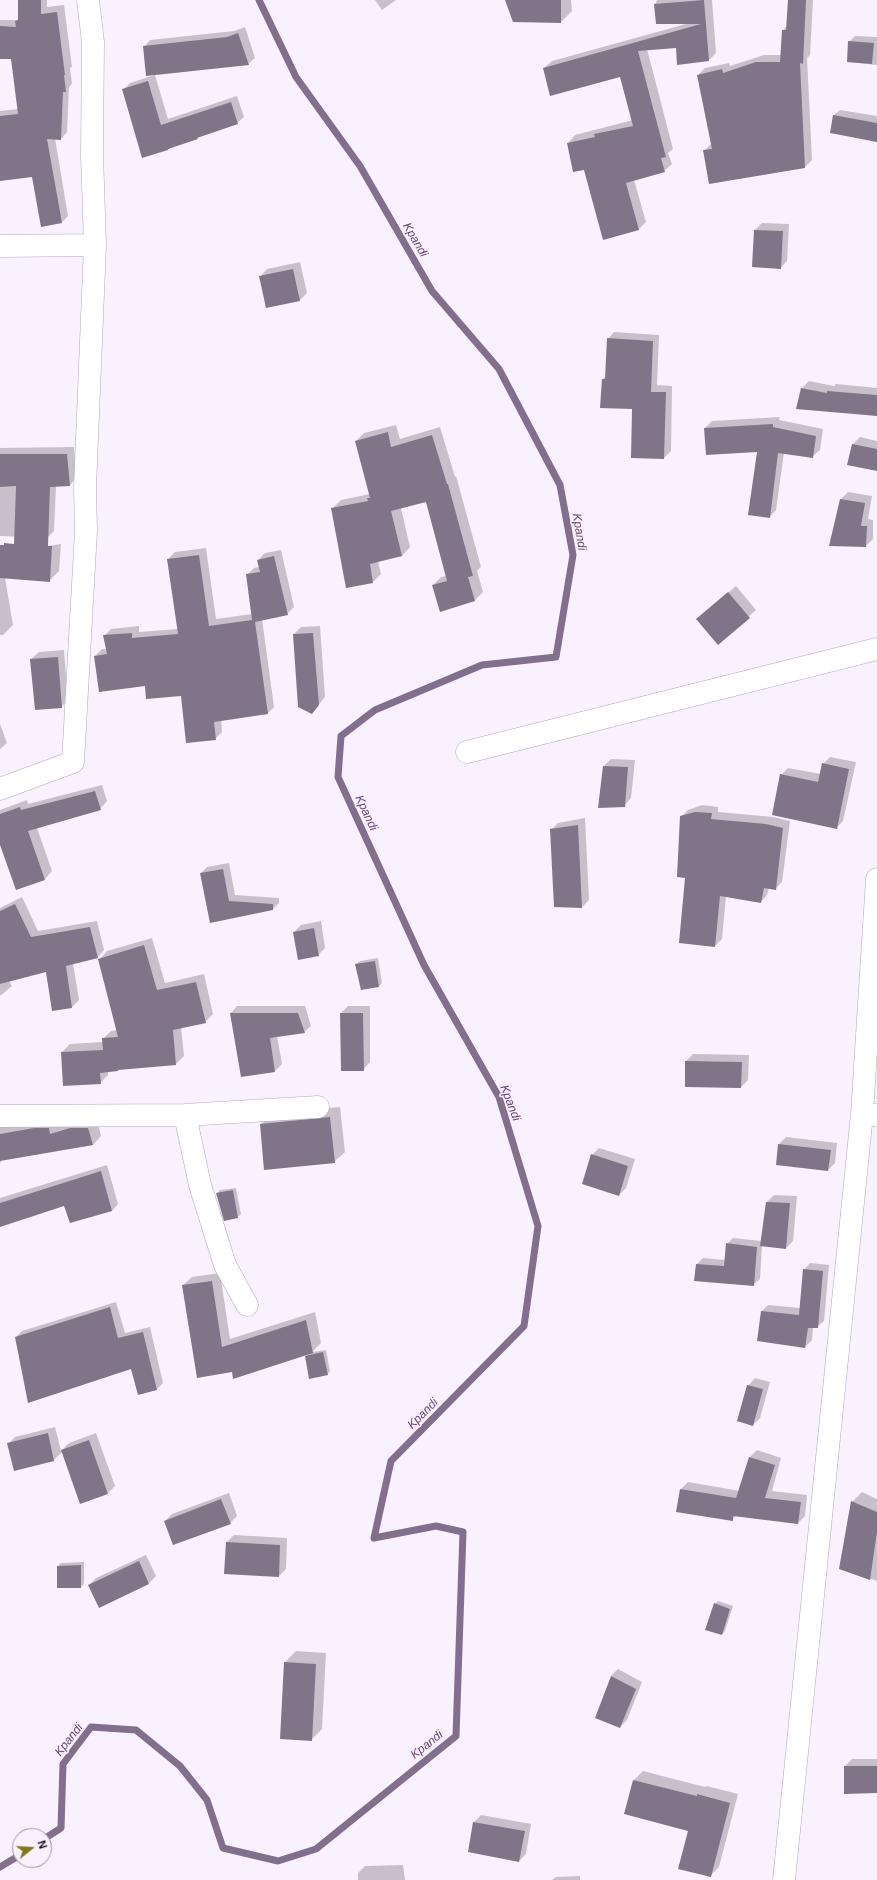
<!DOCTYPE html>
<style>
body{margin:0}
#map{position:relative;width:877px;height:1880px;overflow:hidden;background:#f9f1fe;font-family:Helvetica,sans-serif}
canvas{display:block}
.north{position:absolute;left:12px;top:1828px;width:40px;height:40px;box-sizing:border-box;background:#f9f1fe;border:1px solid #9b959f;border-radius:50%;rotate:72deg;font-size:11px;font-weight:700;line-height:16px;text-align:center;color:#0f0a11}
.north::after{content:'';display:block;margin:auto;width:14px;height:18px;background:#82771b;clip-path:polygon(50% 0,100% 100%,50% 72%,0 100%)}
</style>
<div id="map">
<canvas width="877" height="1880"></canvas>
<div class="north">N</div>
</div>
<script>
const context = document.querySelector('canvas').getContext('2d');
context.lineJoin = 'round';
function fill(path, color) { context.fillStyle = color; context.fill(path, 'evenodd'); }
const shape = rows => new Path2D(rows.map(r => 'M' + r).join(''));
function strokePath(path, color, width, dash) { context.strokeStyle = color; context.lineWidth = width; context.lineCap = dash ? 'butt' : 'round'; context.setLineDash(dash || []); context.stroke(path); }
function write(font, color, halo, rows, align = 'center') {
  context.font = font + ' Helvetica,sans-serif'; context.lineWidth = 3; context.setLineDash([]); context.textBaseline = 'middle'; context.strokeStyle = halo; context.fillStyle = color; for (const [text, x, y, turn = 0] of rows) {
    context.save(); context.translate(x, y); context.rotate((+turn || 0) * Math.PI / 180); context.textAlign = isNaN(turn) ? turn : align; if (halo) context.strokeText(text, 0, 0); context.fillText(text, 0, 0); context.restore();
  }
}
fill(shape([
 [19,0,47,0,47,7,64,5,72,67,70,68,72,84,69,87,67,132,61,139,55,138,68,216,62,222,33,176,0,180,0,111,18,109,12,58,0,58,0,20,17,20,19,18],
 [375,0,396,0,382,10],
 [506,0,571,0,572,11,561,22],
 [657,0,712,0,716,53,709,60,676,47,647,49,673,149,668,153,672,164,664,171,634,180,646,222,638,230,585,168,568,143,575,135,633,120,621,76,544,68,552,61,686,24,655,4],
 [789,0,813,0,810,55,807,58,812,160,805,167,704,151,712,143,698,75,705,68,729,63,730,66,764,55,782,55,783,30,788,25],
 [245,27,255,58,248,64,144,47,150,40,234,31],
 [855,36,877,37,877,65,848,62,849,42],
 [155,75,168,119,237,96,244,117,237,123,200,136,168,149,124,89,130,83],
 [840,110,877,116,877,141,831,132,834,115],
 [762,223,789,224,787,261,780,268,755,230],
 [300,262,307,293,300,300,260,277,267,269],
 [614,332,659,335,657,385,672,386,671,451,664,458,632,457,633,408,603,379,607,375,608,339],
 [809,381,834,386,836,384,877,388,877,415,802,388],
 [780,417,779,420,823,429,820,450,812,457,784,453,776,510,769,517,758,451,705,428,712,421],
 [396,425,400,439,440,427,455,477,456,476,481,567,477,571,483,592,475,600,441,610,433,585,441,577,446,576,426,501,401,508,410,547,402,556,378,561,381,574,373,582,333,508,341,500,370,494,356,441,364,433],
 [860,437,877,441,877,470,848,464,853,444],
 [74,447,76,478,70,485,56,486,54,531,47,538,0,536,0,448],
 [848,492,872,496,868,519,873,520,873,539,866,546,841,499],
 [61,544,59,571,49,581,5,578,13,625,3,635,0,635,0,553],
 [206,548,216,619,252,614,247,575,254,568,259,567,258,560,265,553,281,550,294,607,287,614,262,619,274,707,267,714,221,720,222,732,215,739,182,695,146,685,95,656,102,649,107,649,104,636,111,629,139,626,139,632,178,629,168,559,175,552],
 [736,586,756,610,718,643,705,612],
 [320,626,325,697,312,713,294,634,301,627],
 [64,650,68,700,61,707,31,659,39,652],
 [0,724,7,743,0,749],
 [830,757,856,762,843,821,836,828,781,775,788,768,821,774,823,764],
 [611,759,635,760,631,798,624,806,604,766],
 [102,785,107,801,100,809,37,828,52,871,45,879,16,889,0,842,0,810,27,800,28,804],
 [702,805,718,807,718,812,773,817,790,821,782,882,775,889,769,888,767,895,761,902,726,896,722,939,715,946,686,877,681,817,688,810],
 [585,818,589,900,582,907,551,830,558,823],
 [229,863,235,895,279,898,279,903,273,909,211,922,201,873,207,867],
 [22,897,38,931,97,921,104,950,97,958,73,963,79,1000,72,1007,53,1010,46,971,9,981,12,986,0,996,0,908],
 [321,921,325,948,318,955,294,932,301,925],
 [152,938,165,983,204,974,213,1014,205,1022,181,1027,184,1056,176,1064,119,1069,108,1071,108,1075,100,1083,62,1052,70,1044,103,1042,103,1039,111,1031,117,1030,99,960,107,951],
 [378,958,382,983,379,986,362,989,356,964,360,961],
 [237,1006,305,1006,311,1026,304,1032,277,1036,282,1064,275,1071,242,1076,231,1013],
 [348,1006,370,1006,370,1062,363,1070,341,1013],
 [693,1054,749,1055,748,1080,741,1087,686,1061],
 [340,1107,345,1152,334,1162,261,1124,272,1114],
 [44,1120,97,1120,101,1136,93,1145,3,1159,0,1163,0,1127],
 [786,1137,837,1143,835,1163,828,1170,779,1144],
 [599,1148,635,1159,626,1188,619,1195,592,1155],
 [107,1165,118,1204,112,1211,70,1222,65,1205,0,1226,0,1198],
 [236,1188,241,1214,238,1217,217,1194,220,1190],
 [774,1195,797,1196,793,1241,786,1248,762,1245,760,1279,754,1284,697,1264,703,1258,725,1260,727,1244,733,1238,761,1241,767,1202],
 [810,1263,829,1265,824,1321,817,1327,813,1327,812,1340,805,1347,762,1311,768,1305,800,1308,804,1270],
 [220,1273,230,1339,315,1312,321,1343,312,1352,326,1350,330,1371,327,1374,306,1356,309,1353,233,1371,183,1285,192,1277],
 [116,1302,125,1333,150,1327,163,1383,157,1389,132,1368,16,1337,22,1331],
 [755,1378,770,1382,760,1418,753,1425,748,1386],
 [55,1427,61,1451,69,1443,96,1433,115,1486,108,1493,62,1452,54,1460,14,1470,8,1444,15,1437],
 [757,1450,781,1458,772,1491,807,1495,805,1516,798,1523,736,1516,732,1520,681,1489,688,1482,740,1491,750,1457],
 [862,1492,877,1499,877,1581,840,1568,852,1502],
 [229,1493,237,1516,230,1523,165,1521,172,1514],
 [234,1535,287,1538,286,1569,279,1576,227,1542],
 [146,1555,156,1576,149,1583,99,1606,89,1585,96,1578],
 [84,1562,84,1583,81,1587,58,1587,58,1566,61,1563],
 [718,1601,733,1606,725,1631,722,1634,715,1604],
 [296,1651,326,1653,322,1729,311,1740,281,1738,285,1662],
 [618,1669,642,1682,627,1720,620,1727,611,1676],
 [852,1759,877,1759,877,1792,845,1766],
 [643,1771,705,1787,707,1786,738,1794,719,1867,710,1876,689,1830,625,1813,634,1780],
 [481,1815,531,1824,526,1854,519,1861,469,1851,474,1822],
 [403,1865,405,1880,358,1880,358,1873,365,1866],
 [580,1876,580,1880,552,1880,556,1877]
]), '#0003');
strokePath(shape([
 [44,1839,61,1828,63,1764,91,1727,136,1730,180,1766,207,1800,223,1848,278,1861,316,1849,456,1736,463,1532,436,1526,374,1538,391,1461,524,1326,538,1226,499,1097,424,965,338,777,341,736,375,710,482,665,556,657,573,555,560,485,499,369,432,291,360,166,296,77,259,0],
 [0,1867,20,1855]
]), '#826f8e', 7);
fill(shape([
 [18,0,41,0,41,14,57,12,65,75,64,75,66,92,63,92,61,140,47,139,62,223,41,227,32,177,0,181,0,116,18,114,11,59,0,59,0,26,16,27,15,21,18,20],
 [505,0,561,0,561,23,513,22],
 [704,0,709,61,677,65,676,48,638,51,666,157,661,158,665,172,626,183,639,230,603,240,584,170,573,172,567,143,595,137,594,134,633,126,620,77,550,96,543,68,701,24,656,24,654,4],
 [788,0,806,0,803,64,800,63,805,168,709,184,703,150,712,149,697,75,722,69,723,73,756,62,780,62,782,30,786,30],
 [238,33,249,65,146,76,143,46,227,37],
 [848,41,874,43,872,64,847,62],
 [148,81,161,125,231,102,238,124,197,138,198,139,168,149,168,150,142,158,122,89],
 [833,115,877,123,877,142,830,133],
 [754,230,783,231,781,269,752,267],
 [293,269,300,301,266,308,259,276],
 [607,338,653,341,651,392,666,392,664,459,631,458,632,409,600,408,602,379,605,379],
 [801,388,827,393,827,391,877,395,877,416,796,409],
 [773,424,773,427,816,436,813,458,778,453,770,518,748,515,757,452,706,455,704,428],
 [388,432,391,447,432,435,447,484,448,484,473,576,468,577,475,601,440,612,432,585,447,581,426,502,391,511,402,556,370,564,373,583,346,588,331,508,368,501,367,498,370,498,355,441],
 [852,444,877,449,877,471,847,465],
 [0,454,67,454,70,486,50,487,48,546,52,546,50,582,0,578,0,545,4,545,4,543,14,544,16,486,0,487],
 [840,499,865,503,861,526,867,526,866,547,829,546],
 [199,555,209,626,252,620,246,574,260,572,257,560,274,556,288,615,255,622,268,714,214,722,216,740,186,743,181,696,146,699,145,686,99,692,94,656,107,654,103,635,132,633,132,638,178,634,167,559],
 [728,592,750,618,718,645,696,619],
 [313,633,319,705,312,714,298,707,293,634],
 [58,657,62,708,35,710,30,659],
 [822,763,849,769,837,829,772,815,780,774,818,782],
 [603,766,628,767,625,807,598,808],
 [95,791,101,810,28,831,45,880,16,890,0,845,0,814,20,807,21,810],
 [695,812,712,813,711,819,766,824,783,828,776,890,764,888,761,903,720,896,715,947,679,943,685,878,677,877,680,816],
 [578,825,582,908,554,907,550,829],
 [223,869,229,901,273,904,273,910,210,923,200,873],
 [15,904,31,937,90,927,98,958,66,966,72,1008,52,1011,46,972,0,984,0,911],
 [314,928,319,956,298,960,293,932],
 [144,945,157,990,196,982,206,1023,173,1030,176,1065,118,1070,118,1071,100,1073,101,1084,63,1086,61,1052,103,1050,102,1038,118,1037,98,959],
 [375,961,379,987,361,990,355,964],
 [230,1013,298,1013,305,1033,270,1038,275,1072,241,1077],
 [340,1013,363,1013,364,1071,341,1071],
 [685,1061,742,1062,741,1088,685,1087],
 [330,1117,335,1163,264,1170,260,1124],
 [34,1128,49,1128,50,1134,70,1128,88,1128,93,1145,0,1161,0,1134],
 [778,1144,831,1150,828,1171,776,1165],
 [591,1154,628,1166,619,1196,582,1184],
 [101,1171,112,1211,70,1223,64,1206,0,1227,0,1203],
 [233,1190,238,1218,224,1221,216,1193],
 [766,1202,790,1203,786,1249,760,1246],
 [726,1243,757,1247,754,1286,694,1281,696,1264,724,1266],
 [803,1269,823,1271,818,1328,808,1328,805,1348,757,1341,761,1311,799,1315],
 [212,1281,222,1347,306,1320,313,1353,233,1379,232,1372,197,1378,182,1285],
 [110,1307,118,1338,143,1332,157,1390,138,1395,131,1369,28,1403,15,1337],
 [323,1352,328,1375,309,1379,305,1356],
 [747,1385,763,1389,753,1426,737,1421],
 [48,1433,54,1461,14,1471,7,1443],
 [89,1440,108,1494,80,1504,61,1450],
 [749,1457,775,1465,765,1498,801,1502,798,1524,733,1516,733,1521,676,1512,680,1489,736,1498],
 [221,1499,231,1524,173,1545,164,1521],
 [851,1501,877,1512,877,1532,870,1580,839,1569],
 [226,1542,280,1545,279,1577,224,1574],
 [139,1561,149,1584,99,1608,88,1585],
 [81,1565,81,1588,57,1588,57,1566],
 [714,1603,730,1609,722,1635,705,1630],
 [284,1662,316,1664,312,1741,280,1739],
 [611,1676,636,1689,620,1728,595,1718],
 [844,1766,877,1766,877,1793,844,1794],
 [633,1780,697,1796,697,1794,730,1803,711,1877,678,1869,688,1831,624,1814],
 [473,1822,525,1831,519,1862,468,1852]
]), '#807488');
const minor = shape([
 [0,246,95,245],
 [467,752,877,649],
 [0,789,73,762,86,531,85,487,95,245,92,154,93,42,88,0],
 [862,1114,877,879],
 [185,1115,200,1185,225,1265,247,1305],
 [0,1116,185,1115,318,1107],
 [784,1880,862,1114,877,1115]
]);
strokePath(minor, '#b3a7bc', 23);
strokePath(minor, '#fff', 22);
write('italic 12px', '#68467d', '#f9f1fe', [
 ["Kpandi",415,240,60],
 ["Kpandi",579,532,81],
 ["Kpandi",366,813,65],
 ["Kpandi",510,1103,69],
 ["Kpandi",423,1414,-45],
 ["Kpandi",69,1740,-52],
 ["Kpandi",427,1745,-39]
]);
</script>
